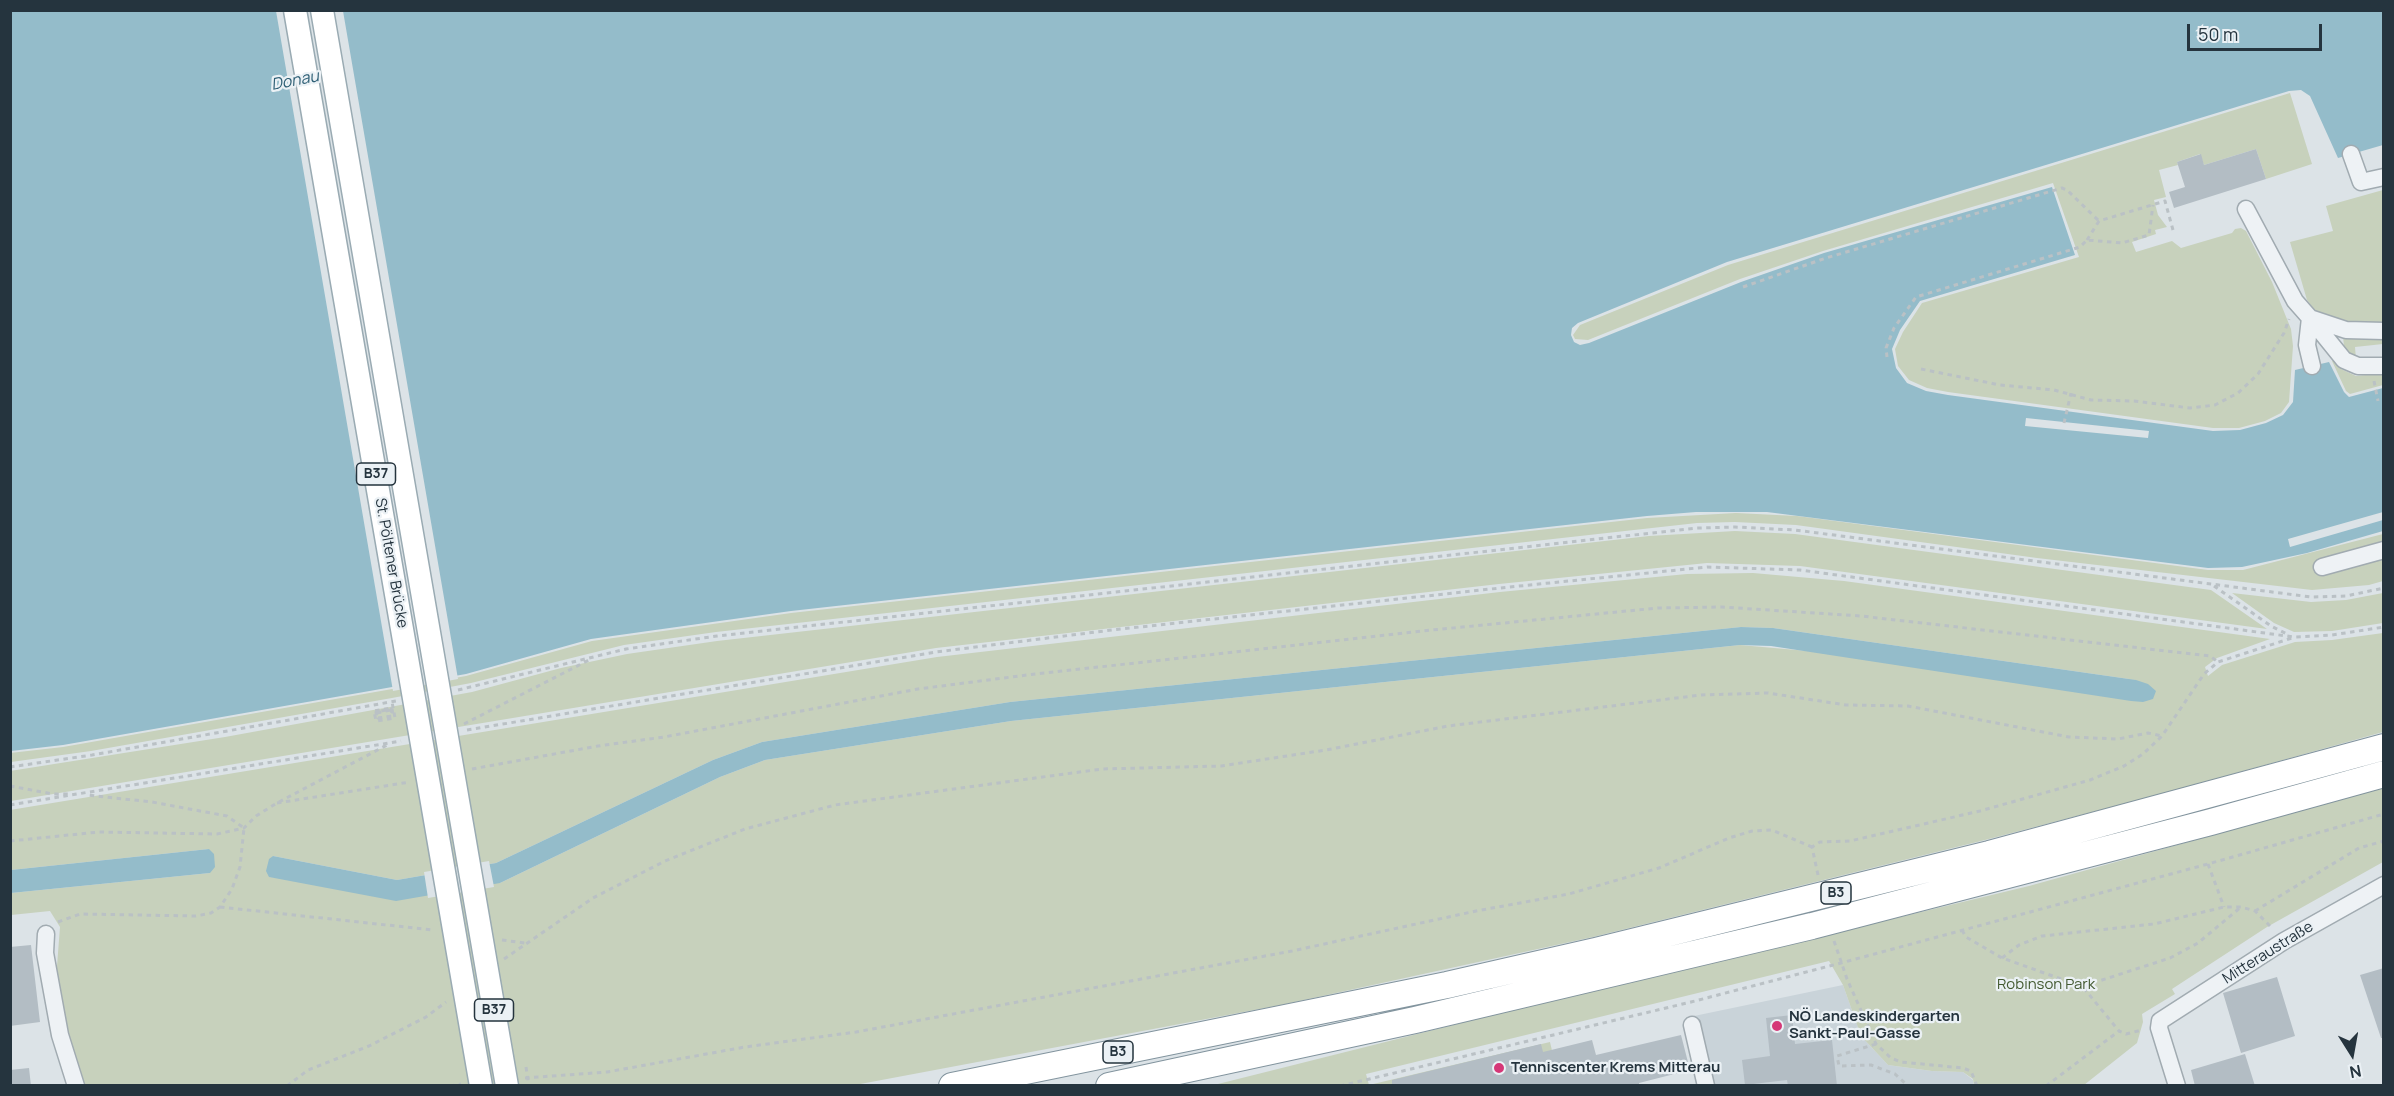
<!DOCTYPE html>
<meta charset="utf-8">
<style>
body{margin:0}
#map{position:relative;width:2394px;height:1096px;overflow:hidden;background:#dce3e7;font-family:Manrope,sans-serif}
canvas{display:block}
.frame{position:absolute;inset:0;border:12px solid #25343e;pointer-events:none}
.north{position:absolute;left:2322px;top:1024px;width:60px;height:60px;-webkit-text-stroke:4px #ebf1f5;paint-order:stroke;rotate:169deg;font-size:16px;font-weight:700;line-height:24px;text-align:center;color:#25343e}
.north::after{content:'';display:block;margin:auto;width:21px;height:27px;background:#25343e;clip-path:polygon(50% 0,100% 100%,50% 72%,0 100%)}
.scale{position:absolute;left:2187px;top:24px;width:135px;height:27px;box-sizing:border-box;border:3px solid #25343e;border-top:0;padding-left:8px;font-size:18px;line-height:21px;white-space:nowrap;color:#25343e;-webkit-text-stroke:4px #ebf1f5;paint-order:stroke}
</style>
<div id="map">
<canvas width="2394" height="1096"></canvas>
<div class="frame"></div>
<div class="north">N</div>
<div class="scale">50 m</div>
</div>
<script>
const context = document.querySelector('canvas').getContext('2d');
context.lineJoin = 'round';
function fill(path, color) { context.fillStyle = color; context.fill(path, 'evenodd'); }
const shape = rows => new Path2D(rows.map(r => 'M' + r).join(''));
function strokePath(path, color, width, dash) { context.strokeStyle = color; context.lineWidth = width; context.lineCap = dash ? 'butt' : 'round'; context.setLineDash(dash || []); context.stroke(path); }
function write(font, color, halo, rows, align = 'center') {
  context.font = font + ' Manrope,sans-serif'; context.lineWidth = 4.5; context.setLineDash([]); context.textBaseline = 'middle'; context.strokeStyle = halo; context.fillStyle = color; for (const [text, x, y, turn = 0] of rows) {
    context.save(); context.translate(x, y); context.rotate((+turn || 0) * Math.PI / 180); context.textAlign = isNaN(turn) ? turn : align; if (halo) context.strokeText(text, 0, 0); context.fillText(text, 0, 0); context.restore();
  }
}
fill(shape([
 [1843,985,1861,1036,1888,1065,1932,1071,1963,1072,1973,1080,1974,1086,1712,1085,1694,1016]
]), '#c9d3d9');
fill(shape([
 [2290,93,2312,164,2266,179,2256,149,2204,165,2200,154,2177,162,2178,165,2159,170,2166,197,2154,200,2158,215,2167,227,2155,230,2156,234,2132,242,2136,252,2172,241,2181,248,2232,233,2235,229,2241,228,2246,231,2272,282,2291,329,2293,346,2289,402,2281,413,2265,421,2239,428,2213,428,1948,392,1927,388,1909,380,1898,366,1895,349,1903,332,1922,303,2079,257,2053,183,1823,251,1740,279,1588,340,1575,339,1573,335,1580,325,1728,265],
 [2383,190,2383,325,2347,324,2316,312,2307,300,2290,242,2333,231,2326,206],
 [2343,337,2383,337,2383,344,2355,347,2356,359,2345,355],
 [2336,359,2341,369,2356,376,2383,373,2383,385,2350,394,2346,391,2332,361],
 [1736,513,1797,516,2208,570,2243,570,2383,534,2383,581,2369,585,2312,590,2037,558,1796,525,1735,522,1697,523,716,632,624,645,471,683,392,698,91,751,11,762,10,753,63,747,466,676,592,641,791,613,1647,518],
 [1735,531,1795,534,2211,590,2267,629,1800,566,1707,563,1499,584,936,648,11,801,10,771,225,737,472,692,561,668,627,654,717,641,1649,536],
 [1753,573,1844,581,2270,639,2217,658,2205,667,2208,676,2222,665,2295,642,2332,640,2383,633,2383,732,2165,793,1985,840,1593,937,1281,1005,855,1085,83,1085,64,1023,56,979,60,927,50,911,11,915,11,893,210,873,209,849,11,870,10,810,937,657,1500,592,1687,574],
 [1741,627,1773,628,2136,680,1740,645,1011,721,765,760,720,777,500,883,269,877,273,856,397,880,496,863,713,760,762,742,1010,702],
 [2232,593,2311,602,2346,600,2383,593,2383,623,2332,631,2294,632,2274,623],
 [2383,788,2383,862,2267,927,2172,989,2175,994,2142,1014,2143,1022,2137,1043,2084,1085,1974,1085,1973,1079,1963,1072,1932,1071,1888,1065,1861,1036,1843,985,1829,961,1366,1074,1369,1085,1550,1042,1560,1085,1210,1086,1485,1017,2029,886]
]), '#c7d1bc');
fill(shape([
 [10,11,2383,11,2383,145,2338,158,2310,96,2301,90,2289,91,1727,262,1578,323,1572,328,1571,335,1574,342,1580,345,1589,343,1741,282,1824,253,2052,187,2075,255,1920,301,1900,330,1892,349,1896,368,1907,383,1926,391,1948,395,2213,431,2240,430,2266,423,2283,415,2293,402,2295,370,2329,362,2344,392,2349,397,2383,388,2383,531,2307,553,2242,567,2208,568,1767,512,1696,512,1647,516,791,611,591,639,466,674,63,745,11,751],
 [1741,627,1773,628,2136,680,2148,684,2156,691,2153,699,2143,702,2131,701,1771,646,1740,645,1011,721,765,760,720,777,500,883,396,901,269,877,266,871,269,859,273,856,397,880,496,863,713,760,762,742,1010,702],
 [209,849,214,854,215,867,210,873,11,893,11,870]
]), '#94bcca');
fill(shape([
 [276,11,343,11,458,679,393,691],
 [2026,418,2149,431,2148,438,2025,426],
 [2383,512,2383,520,2290,547,2288,539],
 [489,861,494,887,428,898,424,872]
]), '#dce3e7');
fill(shape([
 [2256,149,2266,179,2174,208,2169,192,2185,187,2177,162,2201,154,2204,165],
 [31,945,40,1022,10,1026,10,947],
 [2384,968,2384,1038,2381,1038,2360,975],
 [2277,977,2295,1036,2241,1053,2223,993],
 [1792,1015,1795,1044,1832,1040,1837,1086,1788,1086,1787,1080,1745,1085,1742,1060,1770,1056,1766,1018],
 [1681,1035,1690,1070,1639,1083,1639,1086,1392,1086,1392,1080,1541,1044,1543,1052,1592,1040,1596,1055],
 [2245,1054,2255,1086,2195,1086,2191,1070],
 [29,1068,31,1086,10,1086,10,1070]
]), '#b3bdc4');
const minor = shape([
 [2351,154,2361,182,2384,177],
 [2246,209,2295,301,2310,318,2346,330,2384,331],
 [2310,318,2344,360,2358,366,2384,366],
 [2310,318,2307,345,2312,366],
 [2322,567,2384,550],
 [46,934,45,953,60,1035,76,1086],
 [1692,1025,1706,1086],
 [2177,1086,2159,1028,2160,1021,2284,941,2384,885]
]);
const highway = shape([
 [952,1086,1447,985,1596,951,1989,854,2384,747],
 [1109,1086,1415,1020,1812,926,2211,822,2384,774]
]);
strokePath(minor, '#a1abb1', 19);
strokePath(highway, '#82949e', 28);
strokePath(shape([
 [2087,240,2099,221,2165,201,2173,230],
 [1743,287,1826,258,2062,188,2067,190,2099,221],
 [1887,357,1886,348,1894,328,1916,297,2080,247,2087,240,2122,243,2149,235,2153,205],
 [1921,369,2000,385,2054,390,2091,400,2134,401,2190,408,2215,405,2238,393,2258,374,2284,333,2289,319],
 [2374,381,2378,401],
 [2064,423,2071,393],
 [2214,586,2271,626,2289,635],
 [458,690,626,649,717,636,1697,528,1735,527,1795,530,2311,597,2346,596,2384,588],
 [390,710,377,713,378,718,392,716,391,709,376,712,377,719,393,716,392,708,374,711,376,721,395,718,392,702],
 [464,724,589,660],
 [467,730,936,652,1112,630,1500,588,1707,567,1800,570,2294,637,2332,635,2384,627],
 [10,767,92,755,396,701],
 [472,769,598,746,664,737,918,689,1027,675,1432,630,1658,608,1722,607,1861,616,2210,656,2218,662],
 [10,786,53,794,71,794],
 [277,803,410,782],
 [10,805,401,741],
 [10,841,99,832,217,834,244,828,256,816,277,803,387,745],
 [2208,864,2224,907],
 [1818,875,1812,847,1820,842,1850,841,1980,811,2090,780,2124,766,2143,754,2162,736,2204,674,2218,662,2292,638],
 [220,907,433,930],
 [2255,911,2359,848,2384,841],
 [58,922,80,914,196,916,211,913,220,907,232,889,240,867,244,828,227,816,152,802,87,795],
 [1962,930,1966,937,2002,958,2064,980,2099,981,2170,958,2198,943,2241,907],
 [502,940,525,943],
 [1834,941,1847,979,1876,1044,1891,1058,1901,1062,1963,1068,1971,1071,1977,1086],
 [2002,958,2019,945,2042,936,2154,924,2224,907,2241,907,2255,911,2272,928],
 [504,959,593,898,665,861,745,829,835,805,1102,769,1221,766,1326,750,1448,726,1701,695,1768,693,1846,705,1908,706,2069,737,2118,739,2148,733,2162,736],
 [2078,981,2119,1031,2126,1034,2142,1030],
 [1876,1044,1837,1056,1839,1066,1871,1065,1895,1074,1908,1086],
 [525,1078,607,1072,745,1047,856,1032,1292,951,1476,911,1569,894,1659,868,1729,838,1752,831,1772,830,1812,847],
 [287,1086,308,1070,369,1046,426,1017,446,1002],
 [450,1086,461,1084],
 [1340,1086,1691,1002,1841,963,2208,864,2384,814],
 [2046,1086,2119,1031]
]), '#bac1c5', 3, [4.5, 4.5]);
strokePath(minor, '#eef2f5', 16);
strokePath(highway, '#fff', 26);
const majorBridge = shape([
 [295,10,481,1086],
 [322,10,507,1086]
]);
strokePath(majorBridge, '#9aabb3', 25, []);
strokePath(shape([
 [526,1067,529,1086]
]), '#bac1c5', 3, [4.5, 4.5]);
strokePath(majorBridge, '#fff', 22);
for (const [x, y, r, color] of [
 [1777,1026,6,"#d53777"],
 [1499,1068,6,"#d53777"]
]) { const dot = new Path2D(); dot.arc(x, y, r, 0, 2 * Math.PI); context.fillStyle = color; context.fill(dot); strokePath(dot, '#ebf1f5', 2); }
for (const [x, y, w] of [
 [376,474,39],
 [1836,893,30],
 [494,1010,39],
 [1118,1052,30]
]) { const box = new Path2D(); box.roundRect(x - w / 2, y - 11, w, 22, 4.5); context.fillStyle = '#ebf1f5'; context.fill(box); strokePath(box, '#25343e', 1.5); }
write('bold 14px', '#25343e', null, [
 ["B37",376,474],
 ["B3",1836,893],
 ["B37",494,1010],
 ["B3",1118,1052]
]);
write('15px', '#25343e', '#ebf1f5', [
 ["St. Pöltener Brücke",391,563,80],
 ["Mitteraustraße",2268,953,-32]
]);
write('15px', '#435a31', '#ebf1f5', [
 ["Robinson Park",2046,985]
]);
write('bold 15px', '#25343e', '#ebf1f5', [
 ["NÖ Landeskindergarten",1789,1017],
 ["Sankt-Paul-Gasse",1789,1034],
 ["Tenniscenter Krems Mitterau",1511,1068]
], 'left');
write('italic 16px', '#2d5e74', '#ebf1f5', [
 ["Donau",295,81,-11]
]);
</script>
